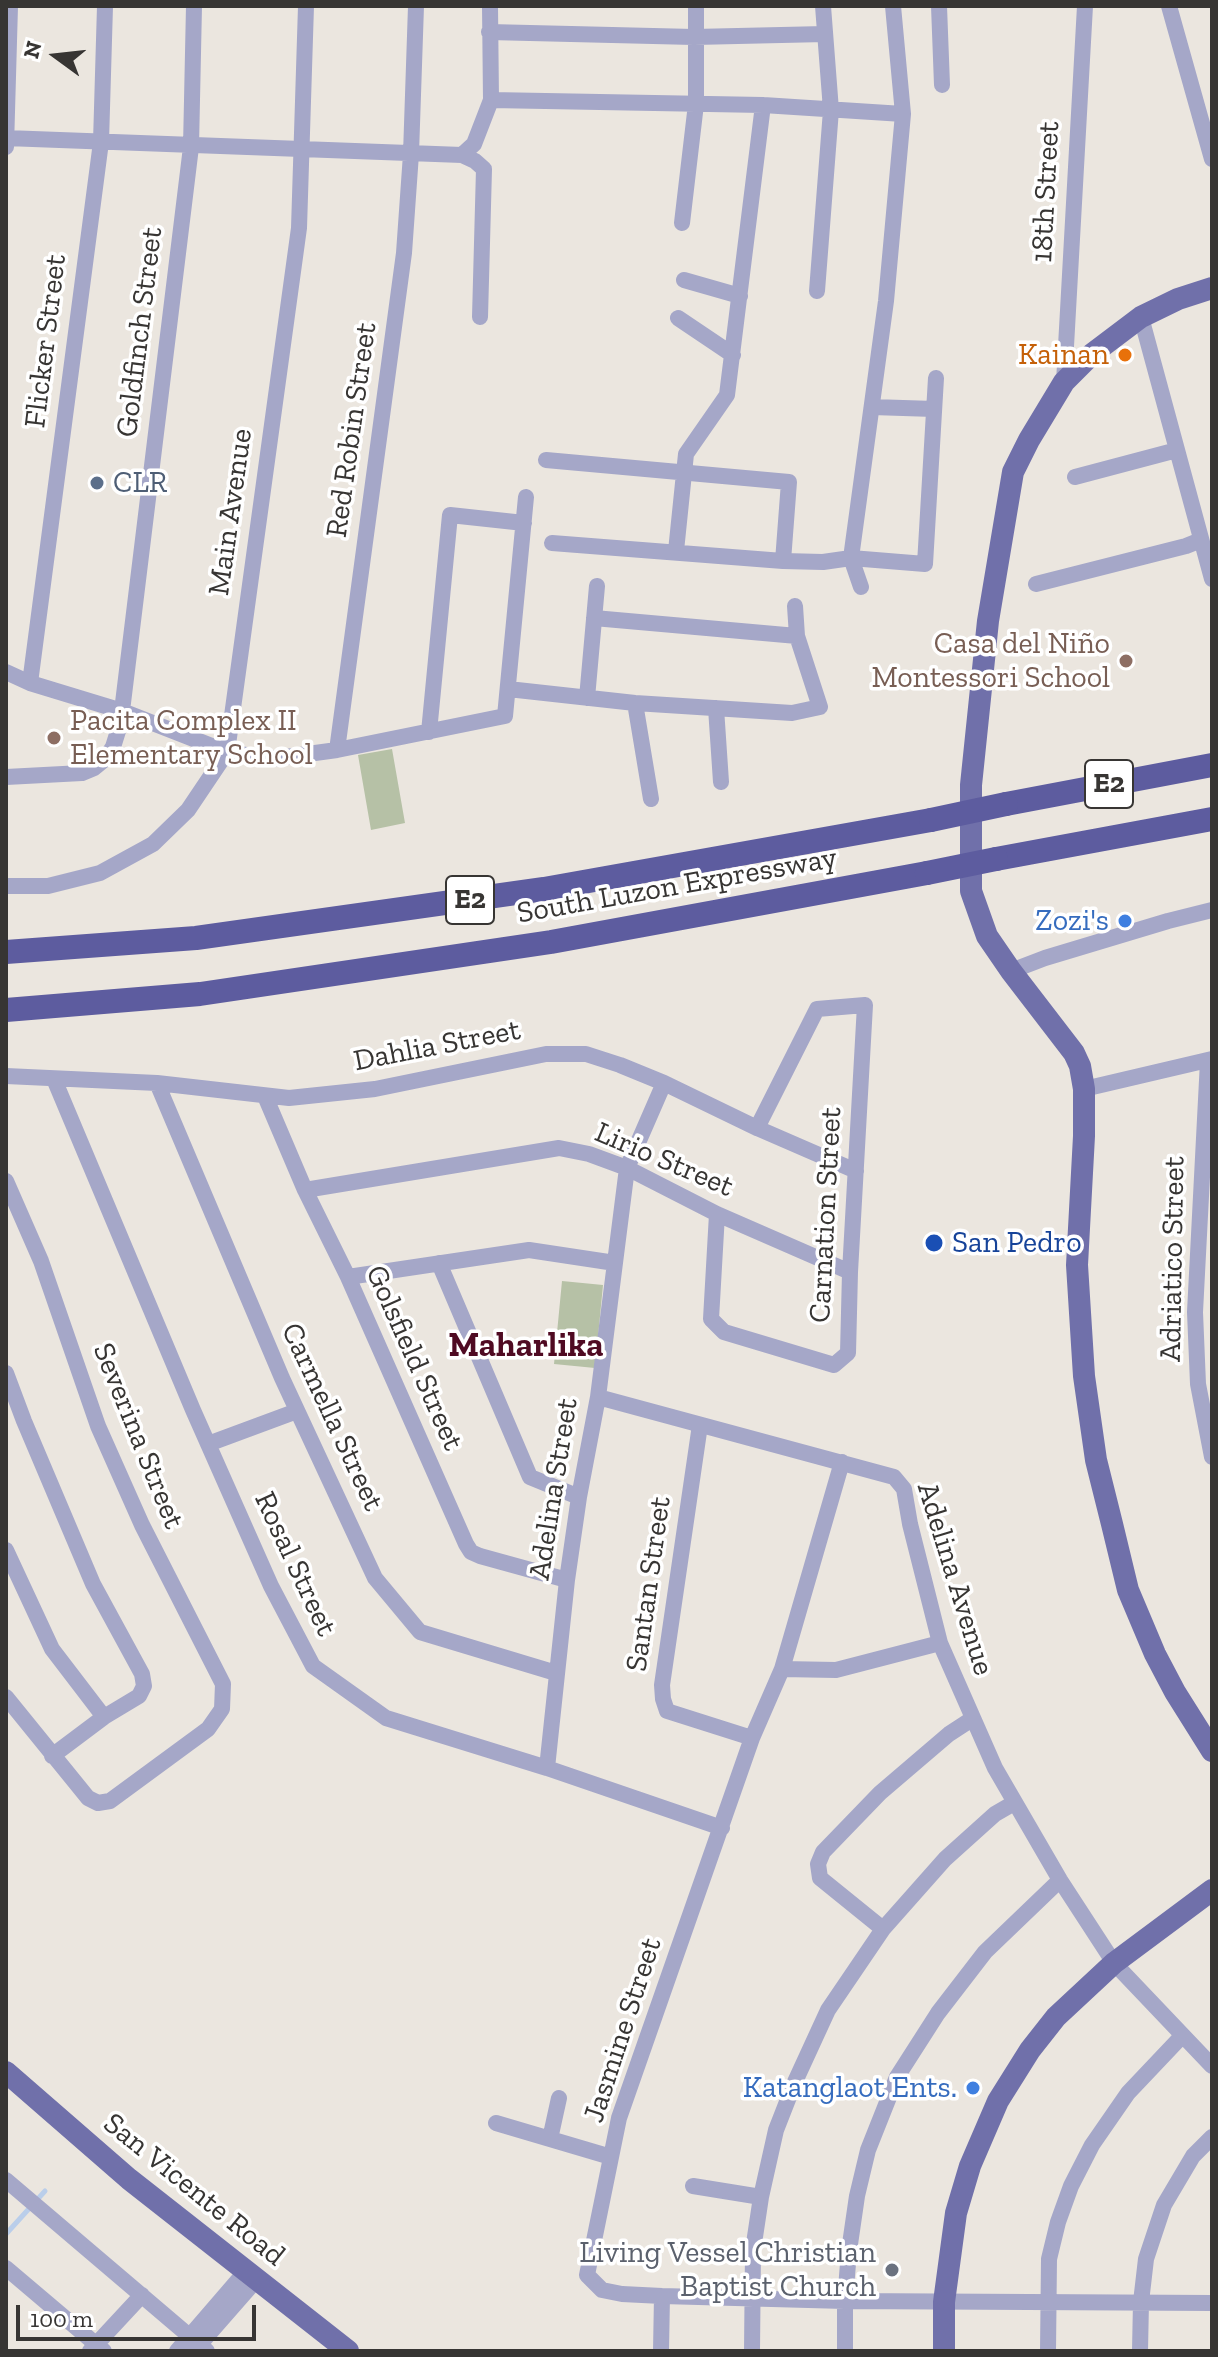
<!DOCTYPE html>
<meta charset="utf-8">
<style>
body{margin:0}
#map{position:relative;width:1218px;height:2357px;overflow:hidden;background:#ebe6df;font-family:"Zilla Slab",serif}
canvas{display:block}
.frame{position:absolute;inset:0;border:8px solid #373533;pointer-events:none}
.north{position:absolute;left:16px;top:16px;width:80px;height:80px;-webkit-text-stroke:6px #fff;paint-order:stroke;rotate:285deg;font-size:22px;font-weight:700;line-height:32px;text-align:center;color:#373533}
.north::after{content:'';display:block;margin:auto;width:28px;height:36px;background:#373533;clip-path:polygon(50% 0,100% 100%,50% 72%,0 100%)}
.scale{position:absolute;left:16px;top:2305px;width:240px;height:36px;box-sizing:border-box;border:4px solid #373533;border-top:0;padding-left:10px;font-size:24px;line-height:28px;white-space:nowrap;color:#373533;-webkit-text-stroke:6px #fff;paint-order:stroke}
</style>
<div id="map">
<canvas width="1218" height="2357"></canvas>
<div class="frame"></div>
<div class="north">N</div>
<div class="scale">100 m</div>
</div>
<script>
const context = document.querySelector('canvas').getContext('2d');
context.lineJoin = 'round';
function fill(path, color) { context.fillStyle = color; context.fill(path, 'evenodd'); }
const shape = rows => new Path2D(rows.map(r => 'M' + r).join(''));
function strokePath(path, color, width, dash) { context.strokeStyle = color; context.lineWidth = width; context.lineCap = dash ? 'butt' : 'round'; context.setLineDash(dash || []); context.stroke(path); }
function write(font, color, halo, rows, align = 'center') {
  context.font = font + ' "Zilla Slab",serif'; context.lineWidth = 7; context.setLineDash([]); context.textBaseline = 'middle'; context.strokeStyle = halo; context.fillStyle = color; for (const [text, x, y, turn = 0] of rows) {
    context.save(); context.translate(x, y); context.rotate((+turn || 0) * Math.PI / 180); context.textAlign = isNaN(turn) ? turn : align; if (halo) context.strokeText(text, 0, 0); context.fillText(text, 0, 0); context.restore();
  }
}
fill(shape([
 [392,749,405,823,371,830,358,755],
 [562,1281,603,1285,595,1368,554,1364]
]), '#b6c1a6');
strokePath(shape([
 [6,2234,45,2191]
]), '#baceea', 5);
strokePath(shape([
 [490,6,491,100],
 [939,6,942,85],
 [1169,6,1212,159],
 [489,32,694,37,825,34],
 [6,138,462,155,475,161,484,169,480,317],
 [6,147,10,6],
 [462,155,474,144,491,100,763,105,903,114],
 [682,223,696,104,696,6],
 [684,280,740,296],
 [817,291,831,110,823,6],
 [1141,317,1212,579],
 [678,318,733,355],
 [1064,382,1085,6],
 [872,407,934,409],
 [546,460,789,482,783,561],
 [1075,477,1177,450],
 [552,543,783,561,823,562,851,558,925,564,936,378],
 [676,551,686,454,727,395,763,105],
 [1036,584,1186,546,1201,540],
 [861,587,851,558,886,301,903,114,893,6],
 [594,618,797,636],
 [6,672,30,683,122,711,227,752,271,759,337,750,505,716,526,497],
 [30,683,101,142,105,6],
 [508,689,635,703,792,713,820,707,797,636,795,606],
 [587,698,597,586],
 [635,703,651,799],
 [716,708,721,782],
 [429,732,450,515,524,523],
 [337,750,404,253,411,154,416,6],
 [6,777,82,773,94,768,105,759,113,747,118,731,122,711,191,147,194,6],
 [6,886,48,886,100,873,153,844,188,810,227,752,299,228,306,6],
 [1011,971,1045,958,1168,921,1212,910],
 [1208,1061,1195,1312,1198,1384,1212,1457],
 [6,1076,157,1083,289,1098,375,1089,546,1054,586,1054,620,1065,664,1083,757,1128,856,1171],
 [54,1079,193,1410,271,1586,313,1666,386,1718,547,1768,722,1828],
 [157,1083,282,1378,375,1578,420,1632,556,1673],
 [1084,1089,1212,1059],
 [265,1096,305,1190,348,1277,466,1544,471,1552,480,1556,567,1580],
 [6,1181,41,1261,98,1426,142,1525,223,1684,222,1709,208,1729,110,1801,98,1803,88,1798,6,1697],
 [305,1190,559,1148,589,1154,627,1168,717,1214,850,1272],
 [717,1214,711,1319,724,1332,834,1365,848,1353,850,1272,865,1005,817,1009,757,1128],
 [439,1263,530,1477,579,1497],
 [348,1277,529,1250,615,1263],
 [6,1373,24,1421,93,1584,142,1674,144,1686,139,1696,104,1717,52,1756],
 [598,1397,894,1477,904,1489,910,1524,940,1643,995,1768,1060,1880,1114,1963,1212,2066],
 [700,1425,662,1685,663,1699,667,1711,752,1738],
 [208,1444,297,1411],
 [842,1462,782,1669,752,1738,619,2118,587,2275,602,2290,622,2294,662,2296,845,2301,1212,2303],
 [6,1550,52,1649,104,1717],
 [782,1669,836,1670,940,1643],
 [547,1768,567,1580,579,1497,598,1397,627,1168,664,1083],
 [883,1929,820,1878,818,1864,823,1852,880,1793,949,1734,972,1719],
 [496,2123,611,2157],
 [550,2139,559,2098],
 [6,2180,207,2351],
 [693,2186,761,2197],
 [6,2268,104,2351],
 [90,2351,142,2295],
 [177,2351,246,2271],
 [194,2351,257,2279],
 [661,2351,662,2296],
 [752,2351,753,2250,761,2197,776,2130,794,2084,828,2010,883,1929,945,1859,995,1814,1014,1803],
 [845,2351,845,2301,849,2251,857,2196,868,2150,897,2077,938,2013,985,1952,1060,1880],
 [1048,2351,1049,2259,1058,2222,1071,2186,1092,2145,1128,2093,1182,2036],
 [1140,2351,1141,2302,1146,2259,1164,2205,1193,2156,1212,2137]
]), '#a5a7c8', 16);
strokePath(shape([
 [1212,288,1178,299,1141,317,1092,354,1064,382,1029,440,1013,472,988,621,971,785,971,891,987,936,1011,971,1074,1053,1080,1066,1084,1089,1084,1136,1077,1265,1084,1376,1096,1460,1112,1524,1128,1590,1155,1654,1175,1692,1212,1751],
 [6,2072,129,2179,348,2351],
 [944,2351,944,2302,956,2213,970,2166,998,2101,1030,2050,1056,2017,1114,1963,1212,1890]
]), '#7070aa', 22);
strokePath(shape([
 [1006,804,1212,765],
 [996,859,1212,819],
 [6,952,196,938,544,889,931,820],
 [6,1010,200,994,551,942,927,873]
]), '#5d5c9f', 24);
strokePath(shape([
 [931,820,1006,804],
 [927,873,996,859]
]), '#5d5c9f', 24);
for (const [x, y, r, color] of [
 [1125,355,8,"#e8710a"],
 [97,483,8,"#5c6f8a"],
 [1126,661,8,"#8d6e63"],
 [54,738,8,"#8d6e63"],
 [1125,921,8,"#3f7fe0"],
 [934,1243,10,"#1a4fb4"],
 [973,2088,8,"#3f7fe0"],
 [892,2270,8,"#6b7280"]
]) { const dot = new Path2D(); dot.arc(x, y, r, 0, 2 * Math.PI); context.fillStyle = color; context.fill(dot); strokePath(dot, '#fff', 3); }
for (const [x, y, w] of [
 [1109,784,48],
 [470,900,48]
]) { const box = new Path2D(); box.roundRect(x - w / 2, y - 24, w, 48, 6); context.fillStyle = '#fff'; context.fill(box); strokePath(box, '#373533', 2); }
write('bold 28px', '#373533', null, [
 ["E2",1109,784],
 ["E2",470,900]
]);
write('30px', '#373533', '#fff', [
 ["18th Street",1046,192,-87],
 ["Goldfinch Street",140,332,-83],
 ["Flicker Street",46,341,-83],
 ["Red Robin Street",352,430,-82],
 ["Main Avenue",231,512,-82],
 ["South Luzon Expressway",677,886,-10],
 ["Dahlia Street",437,1046,-11],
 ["Lirio Street",664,1160,23],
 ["Carnation Street",826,1215,-87],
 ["Adriatico Street",1173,1259,-89],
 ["Golsfield Street",414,1358,66],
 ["Carmella Street",332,1417,65],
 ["Severina Street",138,1436,68],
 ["Adelina Street",554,1489,-81],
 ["Rosal Street",295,1564,65],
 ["Adelina Avenue",955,1579,73],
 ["Santan Street",649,1584,-82],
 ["Jasmine Street",623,2030,-72],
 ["San Vicente Road",194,2190,39]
]);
write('30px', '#c56008', '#fff', [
 ["Kainan",1109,355]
], 'right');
write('30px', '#4e5e75', '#fff', [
 ["CLR",113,483]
], 'left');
write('30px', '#785e54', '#fff', [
 ["Casa del Niño",1110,644],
 ["Montessori School",1110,678],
 ["Pacita Complex II",70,721,"left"],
 ["Elementary School",70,755,"left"]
], 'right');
write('30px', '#366cbe', '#fff', [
 ["Zozi's",1109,921],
 ["Katanglaot Ents.",957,2088]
], 'right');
write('30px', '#164399', '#fff', [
 ["San Pedro",952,1243]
], 'left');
write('30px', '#5b616d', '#fff', [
 ["Living Vessel Christian",876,2253],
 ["Baptist Church",876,2287]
], 'right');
write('bold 34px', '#4f0a22', '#fff', [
 ["Maharlika",526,1346]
]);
</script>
